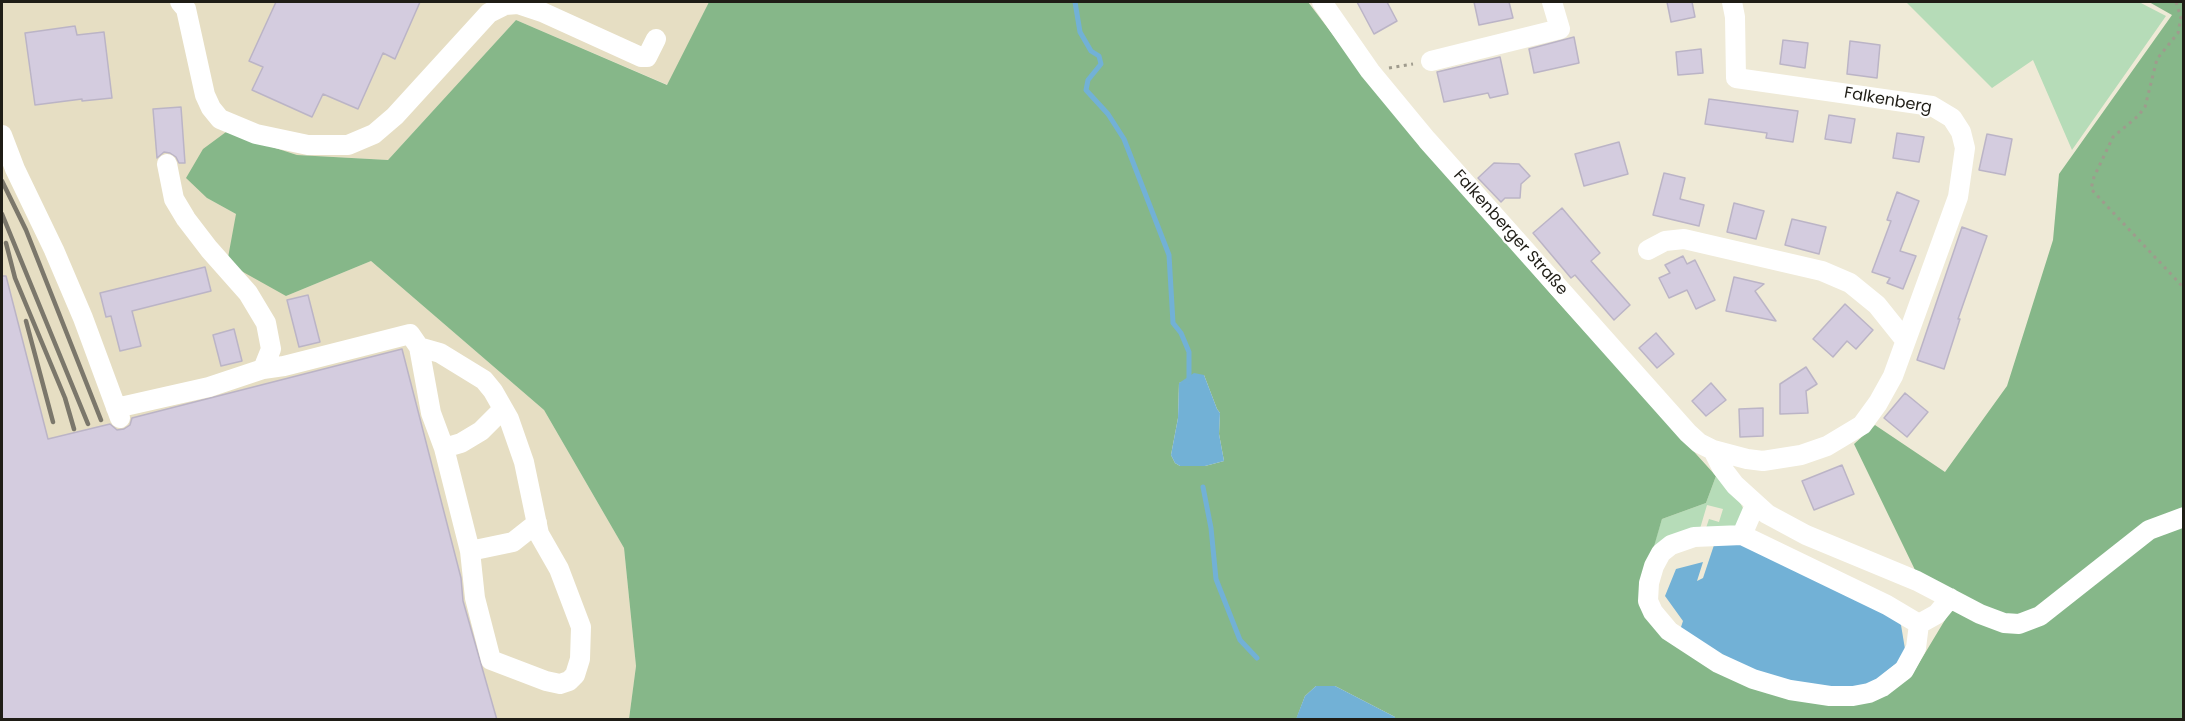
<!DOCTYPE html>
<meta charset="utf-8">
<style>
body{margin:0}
#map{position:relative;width:2185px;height:721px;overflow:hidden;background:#efead7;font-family:Poppins,sans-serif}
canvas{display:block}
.frame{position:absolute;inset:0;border:3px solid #1f1d16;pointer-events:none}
</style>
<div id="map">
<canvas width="2185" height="721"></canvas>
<div class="frame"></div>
</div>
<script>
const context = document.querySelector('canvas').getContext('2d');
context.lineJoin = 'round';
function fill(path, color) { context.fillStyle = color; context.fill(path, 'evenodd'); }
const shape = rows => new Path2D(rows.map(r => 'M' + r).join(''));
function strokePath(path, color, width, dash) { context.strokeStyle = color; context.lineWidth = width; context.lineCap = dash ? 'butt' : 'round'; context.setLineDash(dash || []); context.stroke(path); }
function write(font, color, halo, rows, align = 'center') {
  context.font = font + ' Poppins,sans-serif'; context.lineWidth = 4.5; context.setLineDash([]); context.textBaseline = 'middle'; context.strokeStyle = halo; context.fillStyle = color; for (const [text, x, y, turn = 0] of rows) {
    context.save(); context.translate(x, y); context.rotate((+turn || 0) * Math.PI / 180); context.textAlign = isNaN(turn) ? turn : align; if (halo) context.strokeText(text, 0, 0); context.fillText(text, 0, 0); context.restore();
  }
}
fill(shape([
 [2,2,709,2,668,85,516,20,388,160,297,155,226,132,207,198,236,214,286,296,371,261,544,410,624,548,636,666,629,719,2,719]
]), '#e6dec3');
fill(shape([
 [1906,2,2139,2,2166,16,2072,150,2033,60,1992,88],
 [1716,476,1737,497,1744,510,1742,520,1735,527,1705,531,1709,519,1719,522,1723,509,1707,505,1699,532,1651,554,1662,519,1706,503]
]), '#b6dcb8');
fill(shape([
 [709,2,1308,2,1372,86,1550,293,1716,476,1706,503,1662,519,1645,577,1653,625,1907,680,1913,673,1960,595,1916,572,1854,444,1875,425,1945,472,2007,386,2053,240,2059,174,2172,15,2149,2,2183,2,2183,719,1395,720,1395,717,1335,686,1316,686,1305,696,1296,720,629,719,636,666,624,548,544,410,371,261,286,296,227,263,236,214,207,198,186,178,203,149,226,132,297,155,388,160,516,20,667,85],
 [1204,375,1217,409,1220,413,1219,434,1224,461,1205,466,1180,466,1175,463,1171,455,1178,418,1179,383]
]), '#86b789');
fill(shape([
 [1194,373,1204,375,1217,409,1220,413,1219,434,1224,461,1205,466,1180,466,1175,463,1171,455,1178,418,1179,383],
 [1715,542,1748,545,1895,615,1901,625,1905,649,1898,662,1868,686,1832,690,1755,673,1680,630,1683,621,1665,596,1676,569,1703,562,1697,581,1703,578],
 [1316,686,1335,686,1395,717,1395,719,1296,719,1305,696]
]), '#72b1d6');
strokePath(shape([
 [1075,2,1080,32,1091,51,1099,56,1101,64,1088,80,1086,90,1108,114,1124,139,1169,255,1173,323,1181,333,1189,352,1189,381],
 [1203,487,1211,528,1216,579,1240,640,1257,658]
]), '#72b1d6', 5);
const building = shape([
 [276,2,420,2,395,59,383,53,358,109,323,94,312,117,252,90,263,67,249,61,276,2],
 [1357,2,1387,2,1397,21,1374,34,1357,2],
 [1474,2,1509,2,1513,18,1479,25,1474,2],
 [1667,2,1692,2,1695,17,1671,22,1667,2],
 [75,26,77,35,104,32,112,98,82,101,82,99,35,105,25,33,75,26],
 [1574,37,1579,63,1534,73,1529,49,1574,37],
 [1783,40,1808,43,1805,68,1780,64,1783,40],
 [1850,41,1880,45,1877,78,1847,74,1850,41],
 [1701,49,1703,73,1678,75,1676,52,1701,49],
 [1500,57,1508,94,1490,98,1488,93,1444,102,1437,72,1500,57],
 [1709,99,1798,111,1793,142,1766,138,1767,133,1705,124,1709,99],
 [181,107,185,163,179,163,176,157,170,153,164,152,157,158,153,109,181,107],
 [1829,115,1855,119,1851,143,1825,139,1829,115],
 [1897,133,1924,137,1919,162,1893,158,1897,133],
 [1987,134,2012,139,2005,175,1979,170,1987,134],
 [1619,142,1628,174,1584,186,1575,154,1619,142],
 [1494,163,1519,164,1530,176,1521,184,1520,198,1505,198,1501,202,1478,178,1494,163],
 [1664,173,1685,178,1680,199,1704,205,1699,226,1653,215,1664,173],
 [1897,192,1919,201,1900,251,1916,256,1903,289,1887,283,1890,278,1872,272,1891,221,1887,220,1897,192],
 [1734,203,1764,211,1756,239,1727,232,1734,203],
 [1562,208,1600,253,1591,261,1630,305,1614,320,1575,275,1571,278,1533,233,1562,208],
 [1792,219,1826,227,1819,254,1785,245,1792,219],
 [1962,227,1987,236,1958,319,1960,319,1944,369,1917,360,1962,227],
 [1683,256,1687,264,1695,260,1715,300,1696,309,1687,290,1669,298,1659,278,1670,273,1665,265,1683,256],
 [205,267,211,291,132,311,141,346,120,351,111,316,106,317,100,293,205,267],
 [2,276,6,276,48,439,110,424,117,430,124,429,130,425,132,418,402,349,461,578,463,601,497,720,2,720,2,276],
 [1734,277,1764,284,1755,291,1776,321,1726,311,1734,277],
 [308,295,320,342,299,347,287,300,308,295],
 [1845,304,1873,330,1856,349,1847,341,1833,357,1813,339,1845,304],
 [234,329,242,361,221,366,213,335,234,329],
 [1656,333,1674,354,1657,368,1639,348,1656,333],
 [1806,367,1817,384,1806,391,1808,413,1780,414,1780,384,1806,367],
 [1711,383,1726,400,1706,416,1692,401,1711,383],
 [1905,393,1928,412,1907,437,1884,418,1905,393],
 [1763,408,1763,436,1740,437,1739,409,1763,408],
 [1842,465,1854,494,1814,510,1802,481,1842,465]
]);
fill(building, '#d4ccdf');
strokePath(building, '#bbb4c6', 1.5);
strokePath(shape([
 [2176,2,2181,18,2178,33,2157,59,2145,107,2138,116,2113,137,2094,177,2091,189,2184,288],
 [1389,68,1413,64]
]), '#9f9b8d', 3, [3, 4.5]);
strokePath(shape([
 [180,2,186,9,205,95,211,108,220,119,256,134,308,145,348,145,374,134,395,116,489,13,505,5,518,4,542,12,641,57,647,57,656,39],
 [1322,2,1370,71,1427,140,1688,433,1699,443,1713,450,1747,459,1763,461,1801,455,1827,446,1862,425,1878,403,1893,376,1958,197,1965,148,1961,132,1952,118,1932,106,1736,78,1735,17,1732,2],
 [1431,61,1560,29,1552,2],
 [2,135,15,169,54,250,83,318,120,418],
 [1648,250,1665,241,1684,239,1822,271,1850,283,1877,305,1905,340],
 [263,369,284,366,410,334,419,347,431,413,444,448,470,551,475,598,491,660,546,681,560,684,569,681,575,675,580,659,581,627,559,569,539,534,524,462,509,419,493,391,484,380,440,353,419,347],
 [116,408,209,387,263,369,271,349,266,323,248,293,209,249,186,219,174,199,167,164],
 [444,448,461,443,481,431,503,409],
 [1713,450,1722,468,1735,485,1767,514,1806,535,1917,581,1980,614,2004,623,2019,624,2040,616,2149,530,2184,517],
 [1755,505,1742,535,1887,605,1919,624,1937,614,1950,598],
 [1742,535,1694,537,1671,545,1661,553,1654,566,1649,583,1648,601,1653,612,1669,631,1718,663,1753,679,1790,690,1830,696,1853,696,1869,693,1882,687,1904,670,1916,648,1919,624],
 [470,551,513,542,537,523]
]), '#fff', 20);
strokePath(shape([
 [2,181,26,230,101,420],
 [2,214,88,424],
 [6,243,15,278,65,398,74,429],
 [26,321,53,422]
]), '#7b776b', 4.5);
write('16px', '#1f1d16', '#fff', [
 ["Falkenberg",1888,101,10],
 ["Falkenberger Straße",1510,233,48]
]);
</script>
